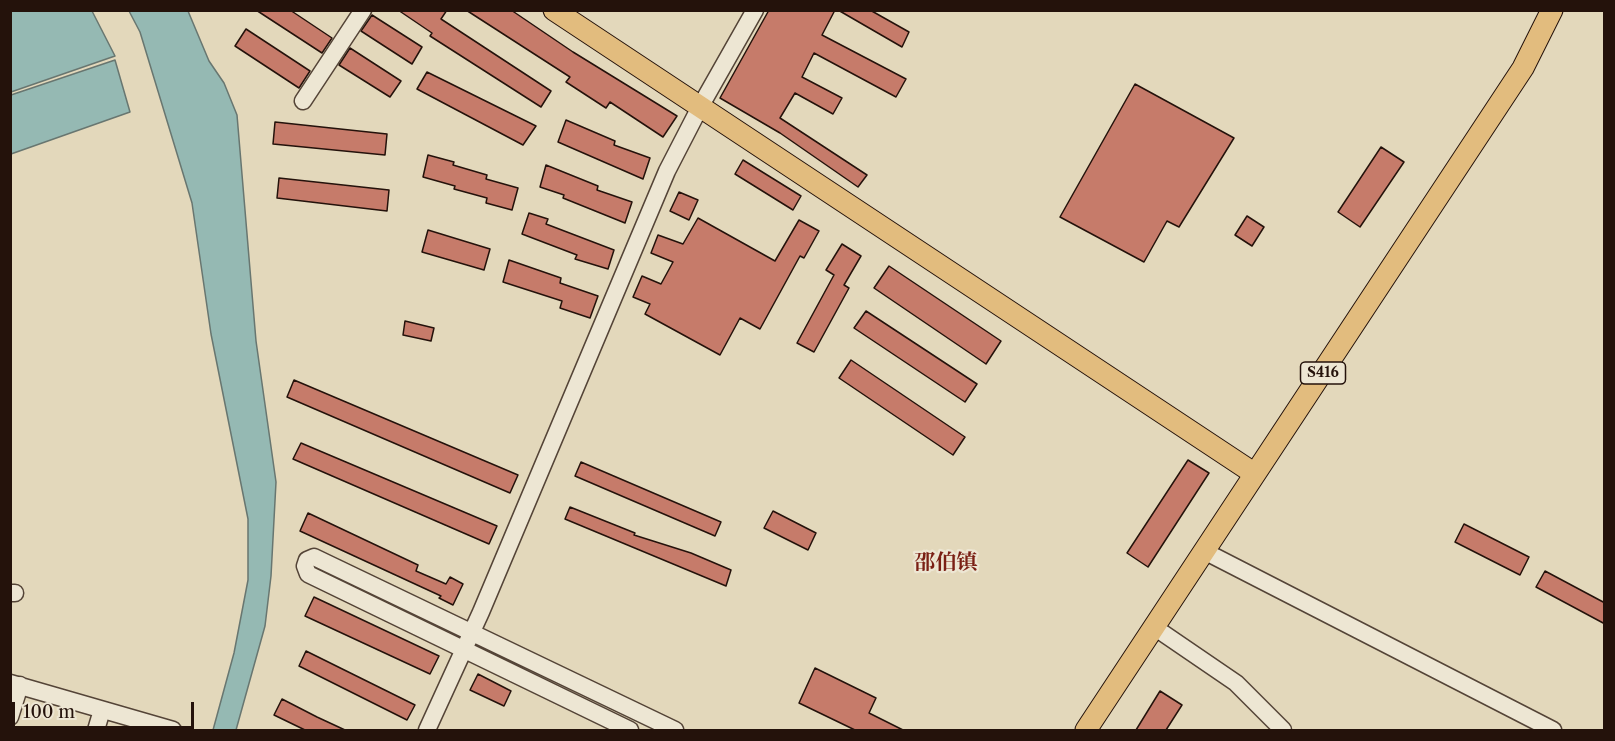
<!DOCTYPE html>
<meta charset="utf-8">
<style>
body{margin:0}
#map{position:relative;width:1615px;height:741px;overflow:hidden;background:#e3d8bb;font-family:"Libre Caslon Text",serif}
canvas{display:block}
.frame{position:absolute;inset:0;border:12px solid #24120b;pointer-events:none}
.scale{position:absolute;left:12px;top:702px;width:182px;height:27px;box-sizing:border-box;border:3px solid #24120b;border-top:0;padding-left:8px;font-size:18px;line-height:21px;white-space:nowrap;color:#24120b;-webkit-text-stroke:4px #ede6d3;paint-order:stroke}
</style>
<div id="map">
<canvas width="1615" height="741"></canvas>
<div class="frame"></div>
<div class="scale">100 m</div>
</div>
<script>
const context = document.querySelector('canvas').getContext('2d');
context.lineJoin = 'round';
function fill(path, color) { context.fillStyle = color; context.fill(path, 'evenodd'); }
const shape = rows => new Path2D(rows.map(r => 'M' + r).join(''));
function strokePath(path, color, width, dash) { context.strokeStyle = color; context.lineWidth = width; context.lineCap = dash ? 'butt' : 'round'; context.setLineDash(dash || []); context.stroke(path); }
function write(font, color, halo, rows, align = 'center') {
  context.font = font + ' "Libre Caslon Text","Noto Serif SC",serif'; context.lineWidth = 4.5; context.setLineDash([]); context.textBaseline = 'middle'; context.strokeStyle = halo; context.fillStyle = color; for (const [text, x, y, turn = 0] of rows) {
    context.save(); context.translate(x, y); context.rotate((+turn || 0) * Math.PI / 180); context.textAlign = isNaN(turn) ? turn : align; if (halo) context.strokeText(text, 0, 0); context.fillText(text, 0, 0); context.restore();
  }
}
const water = shape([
 [10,11,92,11,115,56,11,92,10,11],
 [129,11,188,11,209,61,224,83,237,115,256,341,276,482,271,576,265,626,236,730,213,730,234,653,248,580,248,519,211,334,192,203,140,32,129,11],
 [115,60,130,112,11,154,11,95,115,60]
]);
fill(water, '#95b9b3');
strokePath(water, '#687670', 1.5);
const building = shape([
 [256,10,290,10,332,38,322,53,256,10],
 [398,10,447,10,441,19,551,91,541,107,430,36,432,33,398,10],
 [466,10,511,10,573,52,677,116,663,137,610,102,606,108,566,82,570,77,466,10],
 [769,10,835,10,822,35,906,79,896,97,814,53,802,77,842,98,833,114,795,93,780,118,867,175,858,187,780,133,720,98,769,10],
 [838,10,870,10,909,32,902,47,838,10],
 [372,15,422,47,412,64,361,31,372,15],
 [246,29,310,71,299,88,235,46,246,29],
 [350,48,401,81,390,97,339,65,350,48],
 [427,72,536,126,523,145,417,89,427,72],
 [1135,84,1234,138,1179,227,1167,221,1144,262,1060,217,1135,84],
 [566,120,615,141,614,145,650,158,643,179,558,142,566,120],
 [275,122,387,134,385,155,273,144,275,122],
 [1381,147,1404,162,1360,227,1338,212,1381,147],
 [428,155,454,162,453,165,487,175,486,179,518,188,512,210,486,203,487,198,454,189,455,186,423,177,428,155],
 [743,160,801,196,793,210,735,174,743,160],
 [546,165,598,186,597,190,632,202,625,223,563,198,564,195,540,187,546,165],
 [279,178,389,190,387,211,277,198,279,178],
 [679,192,698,200,689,220,670,211,679,192],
 [529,213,548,219,546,224,614,250,608,269,575,259,577,255,522,234,529,213],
 [1247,216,1264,227,1252,246,1235,235,1247,216],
 [698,218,775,261,799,220,819,231,804,258,800,256,760,329,740,318,720,355,645,314,650,304,633,297,642,276,661,284,673,262,651,253,658,235,683,244,698,218],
 [428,230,490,249,484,270,422,252,428,230],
 [842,244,861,256,844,285,849,288,814,352,797,343,834,275,826,270,842,244],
 [509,260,561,278,560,283,598,296,590,318,560,308,562,301,503,282,509,260],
 [889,266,1001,341,986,364,874,288,889,266],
 [866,311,977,384,965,402,854,328,866,311],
 [405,321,434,328,431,341,403,335,405,321],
 [851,360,965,437,953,455,839,378,851,360],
 [294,380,518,475,510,493,287,397,294,380],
 [301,443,497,526,489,544,293,459,301,443],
 [1188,460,1209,473,1148,567,1127,553,1188,460],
 [581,462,721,522,715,536,575,476,581,462],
 [570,507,635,533,634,535,691,553,731,570,726,586,565,519,570,507],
 [773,511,816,533,808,550,764,528,773,511],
 [308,513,418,565,416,571,446,584,450,577,463,584,453,605,439,598,441,596,300,531,308,513],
 [1464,524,1529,557,1520,575,1455,542,1464,524],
 [1545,571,1605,603,1605,624,1536,587,1545,571],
 [314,597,439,656,430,674,305,616,314,597],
 [306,651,415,705,407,720,299,666,306,651],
 [815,668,876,698,869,713,903,730,855,730,799,703,815,668],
 [478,674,511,691,504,706,470,690,478,674],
 [1160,691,1182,705,1166,730,1136,730,1160,691],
 [282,699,317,717,345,730,305,730,274,715,282,699]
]);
fill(building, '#c67b6a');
strokePath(building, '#24120b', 1.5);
const minor = shape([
 [303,101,363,10],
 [1204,551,1553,730],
 [10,593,15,593],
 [1154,627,1236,683,1283,730],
 [10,683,173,730],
 [10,717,20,685],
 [96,730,102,710],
 [427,730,481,612,667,171,700,107,755,10],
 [630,730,308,574,305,566,307,560,314,557,675,730]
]);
const major = shape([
 [554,10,1255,474],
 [1086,730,1523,68,1552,10]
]);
strokePath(minor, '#544437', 19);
strokePath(major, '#24120b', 23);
strokePath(minor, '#ede6d3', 16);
strokePath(major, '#e2bc7e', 21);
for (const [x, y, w] of [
 [1323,373,45]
]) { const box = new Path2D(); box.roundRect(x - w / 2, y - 11, w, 22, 4.5); context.fillStyle = '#ede6d3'; context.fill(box); strokePath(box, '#24120b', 1.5); }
write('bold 14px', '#24120b', null, [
 ["S416",1323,373]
]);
write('bold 21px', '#7a1f14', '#ede6d3', [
 ["邵伯镇",946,563]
]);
</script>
